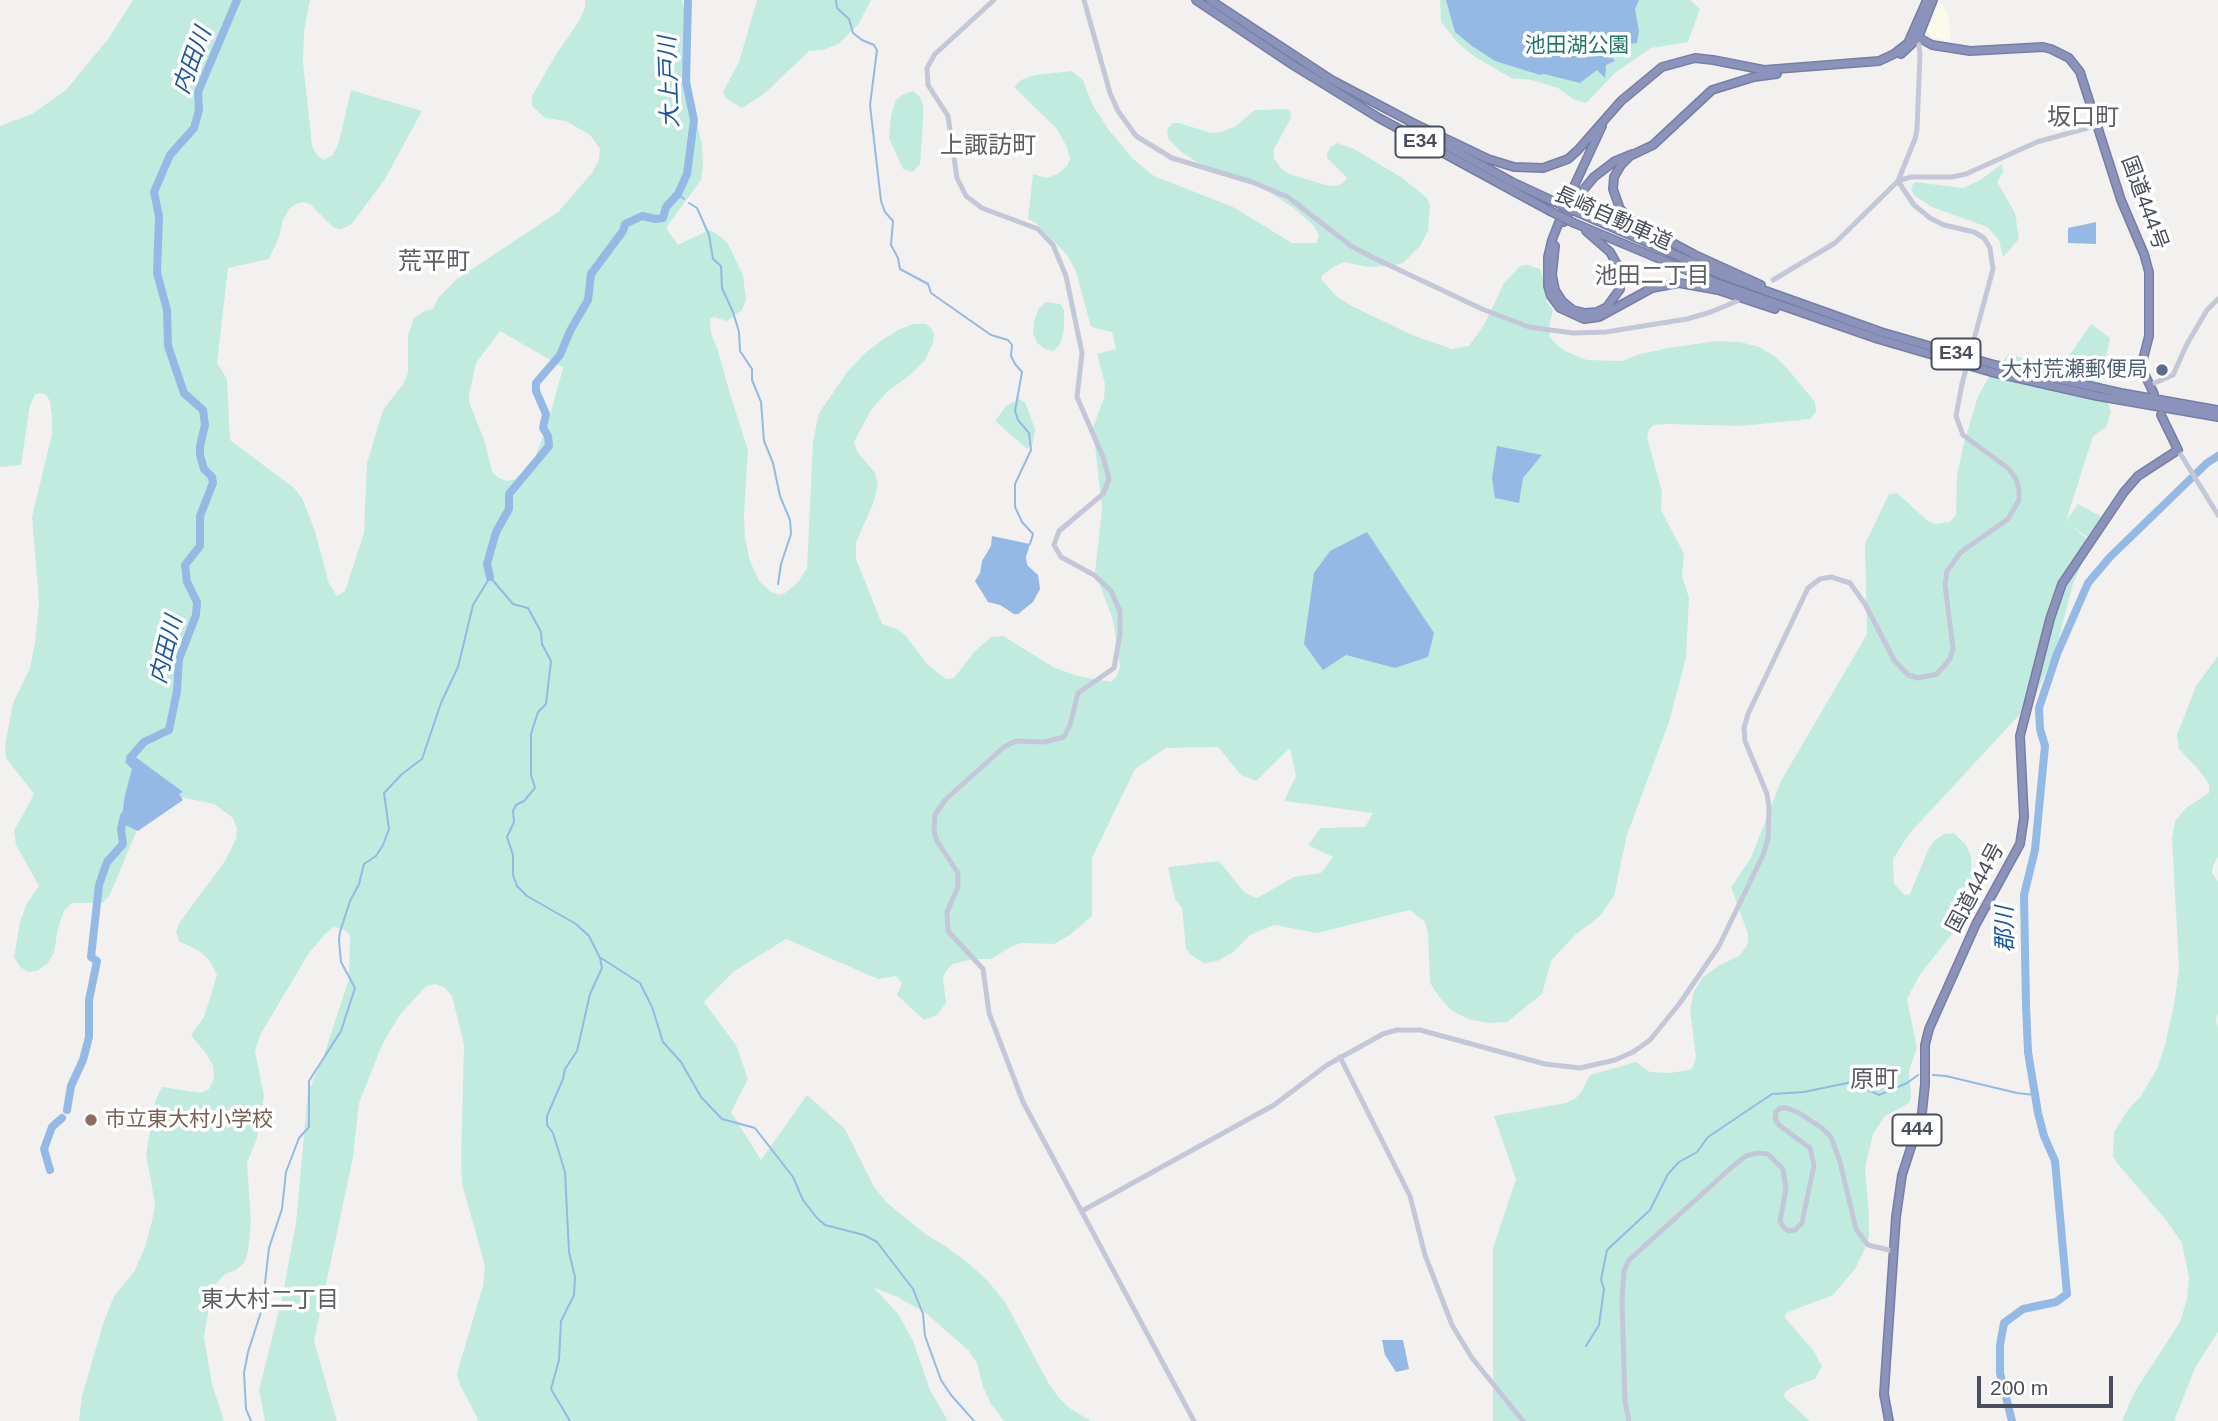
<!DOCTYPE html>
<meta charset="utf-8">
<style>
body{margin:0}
#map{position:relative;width:2218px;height:1421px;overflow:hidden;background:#f2f1f0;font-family:Helvetica,sans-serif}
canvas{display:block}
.scale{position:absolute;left:1977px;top:1376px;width:136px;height:32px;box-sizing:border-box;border:4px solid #494d5c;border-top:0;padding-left:9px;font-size:21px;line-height:24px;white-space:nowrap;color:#494d5c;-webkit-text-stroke:5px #fff;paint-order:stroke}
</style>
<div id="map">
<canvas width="2218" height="1421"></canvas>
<div class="scale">200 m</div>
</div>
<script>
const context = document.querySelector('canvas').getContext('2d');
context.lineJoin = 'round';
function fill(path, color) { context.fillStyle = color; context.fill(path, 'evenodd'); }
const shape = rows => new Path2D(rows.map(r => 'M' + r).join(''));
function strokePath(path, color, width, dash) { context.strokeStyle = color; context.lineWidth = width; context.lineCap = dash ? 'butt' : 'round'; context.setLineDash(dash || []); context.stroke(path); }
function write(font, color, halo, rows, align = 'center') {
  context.font = font + ' Helvetica,"Noto Sans JP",sans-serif'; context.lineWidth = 7; context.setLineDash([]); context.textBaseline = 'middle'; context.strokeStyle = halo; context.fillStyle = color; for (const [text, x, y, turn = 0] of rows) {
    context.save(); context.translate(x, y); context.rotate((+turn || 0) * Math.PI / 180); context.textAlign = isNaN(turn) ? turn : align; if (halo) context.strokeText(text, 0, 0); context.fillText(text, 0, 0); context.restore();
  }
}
fill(shape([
 [1942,4,1948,15,1951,42,1931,37,1927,30,1936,6]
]), '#fafbeb');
fill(shape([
 [133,0,310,0,304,31,303,62,312,145,316,154,323,160,333,155,339,142,351,90,422,111,385,179,351,225,341,229,334,228,310,204,304,202,296,204,290,208,283,220,279,237,269,259,228,268,217,363,227,379,230,440,294,488,302,498,315,531,329,584,337,596,345,591,364,533,367,463,383,410,403,384,408,373,408,336,414,318,425,311,433,309,438,298,457,279,558,212,592,173,599,159,600,149,590,135,566,121,545,118,532,106,532,96,557,53,579,21,585,8,585,0,682,0,686,15,692,104,702,144,703,167,701,180,666,228,678,245,709,230,717,234,727,242,743,275,746,300,742,310,727,321,714,317,710,319,711,333,718,351,730,394,748,450,744,514,745,538,750,561,759,581,771,592,779,595,785,593,798,582,807,568,813,442,819,413,848,371,864,354,885,338,900,329,914,324,926,324,931,328,934,334,933,343,925,360,910,375,887,392,871,410,854,442,857,451,875,473,878,485,873,504,856,542,856,559,882,624,897,629,905,635,927,664,946,679,954,678,975,651,991,637,1003,636,1055,668,1078,676,1111,682,1117,676,1120,666,1113,620,1095,572,1102,509,1093,427,1104,398,1105,384,1097,354,1116,349,1112,332,1091,327,1076,272,1068,256,1036,223,1028,219,1033,174,1046,178,1058,174,1067,166,1070,159,1067,147,1057,129,1014,87,1021,80,1035,75,1072,71,1083,80,1092,104,1109,130,1132,158,1154,176,1233,207,1292,243,1316,243,1319,236,1314,226,1295,209,1266,190,1202,165,1184,154,1169,140,1167,133,1168,128,1173,123,1179,123,1211,133,1222,132,1236,126,1255,110,1288,109,1291,113,1290,120,1274,149,1274,158,1281,168,1289,174,1326,185,1336,186,1343,183,1347,178,1327,158,1327,153,1331,147,1337,143,1354,149,1401,177,1427,198,1430,206,1428,231,1420,246,1403,263,1392,266,1369,267,1344,262,1333,267,1323,275,1321,279,1336,296,1352,306,1412,335,1452,349,1469,346,1484,325,1504,283,1520,266,1528,265,1540,269,1546,287,1546,301,1553,310,1549,327,1550,337,1557,345,1567,352,1587,360,1622,361,1637,355,1668,348,1717,341,1740,342,1759,347,1773,355,1786,367,1815,402,1816,412,1810,419,1741,426,1668,424,1654,425,1649,430,1647,437,1662,492,1661,510,1684,554,1682,576,1689,598,1686,658,1669,722,1627,835,1614,896,1600,916,1575,935,1551,961,1542,994,1507,1022,1489,1023,1468,1019,1451,1010,1440,998,1430,983,1428,933,1425,922,1410,910,1317,933,1274,925,1250,935,1232,953,1217,961,1204,963,1192,956,1186,949,1182,908,1175,899,1168,867,1219,861,1245,893,1257,898,1294,877,1321,873,1333,857,1308,845,1321,828,1365,827,1373,813,1284,801,1296,776,1290,748,1256,781,1241,775,1218,747,1166,748,1135,769,1092,858,1092,916,1070,935,1054,944,1022,943,1012,946,991,959,972,959,953,964,946,971,943,978,946,1003,937,1015,924,1020,897,995,902,983,896,976,878,979,786,939,733,972,704,1002,736,1045,748,1079,731,1112,761,1160,807,1095,845,1129,874,1187,887,1203,928,1236,947,1247,969,1264,987,1280,1005,1302,1049,1384,1059,1398,1072,1410,1091,1421,1004,1421,991,1404,983,1387,977,1363,969,1351,927,1314,896,1296,874,1288,899,1315,913,1341,930,1390,948,1421,479,1421,460,1385,457,1373,483,1286,485,1266,462,1184,461,1161,464,1045,452,996,444,987,435,984,426,986,399,1016,382,1045,359,1103,353,1157,314,1341,337,1421,265,1421,259,1390,283,1294,296,1223,308,1092,323,1058,349,979,350,935,343,929,334,927,325,934,309,953,260,1035,255,1051,264,1096,257,1138,247,1163,251,1221,248,1252,244,1263,236,1270,225,1274,212,1288,204,1338,212,1384,224,1421,79,1421,82,1396,103,1324,114,1296,134,1272,145,1247,152,1221,155,1204,146,1154,155,1102,162,1087,201,1093,209,1089,214,1079,213,1066,207,1055,191,1035,204,1017,217,975,210,961,199,951,179,941,176,932,180,922,225,861,236,839,237,828,233,818,214,804,181,797,168,799,137,830,109,897,102,903,72,903,64,911,58,928,54,952,48,963,37,971,28,972,20,967,14,957,20,922,27,903,39,886,16,845,14,831,34,794,6,758,5,745,13,703,30,668,35,643,39,603,32,517,52,434,52,417,50,401,46,395,40,393,35,395,30,405,21,465,0,467,0,126,32,114,66,90,108,39],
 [500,331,562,367,564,365,546,429,535,457,527,469,516,479,507,481,499,478,492,472,485,442,469,402,469,395,476,363],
 [757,0,871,0,858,25,838,44,823,50,809,51,764,94,742,108,727,99,723,92,739,62],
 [1440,0,1690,0,1700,9,1688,42,1651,48,1616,72,1586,103,1573,99,1558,88,1532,80,1511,78,1475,57,1459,44,1441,22],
 [913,91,920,97,923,106,923,123,920,164,913,172,903,169,889,138,891,115,896,100,902,95],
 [2002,164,2003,172,1997,182,2015,213,2019,239,2003,257,1999,240,1987,227,1932,207,1914,195,1911,189,1914,182,1963,188,1980,180],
 [1046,302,1060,304,1064,310,1064,329,1060,344,1054,351,1045,349,1037,343,1033,333,1034,321,1039,308],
 [2091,324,2110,338,2101,385,2111,412,2106,427,2093,436,2066,521,2078,504,2102,517,2087,537,2066,522,2091,542,2073,584,2056,649,2034,699,1909,834,1893,859,1894,884,1905,895,1910,894,1928,850,1935,840,1944,834,1954,833,1966,845,1971,857,1972,891,1959,925,1919,976,1907,999,1917,1048,1909,1070,1911,1097,1909,1103,1885,1116,1873,1134,1865,1168,1869,1216,1869,1237,1863,1253,1855,1269,1833,1295,1786,1313,1785,1318,1813,1350,1822,1366,1815,1379,1793,1387,1785,1392,1784,1397,1810,1421,1493,1421,1493,1248,1516,1179,1494,1116,1566,1103,1575,1099,1582,1091,1590,1075,1636,1062,1650,1072,1670,1073,1689,1070,1693,1067,1696,1057,1690,1009,1694,991,1703,977,1720,965,1739,956,1748,944,1748,934,1731,887,1751,858,1781,781,1867,634,1865,544,1889,494,1897,493,1928,521,1935,524,1950,522,1956,515,1957,475,1963,447,1978,396,1989,377,2009,354,2059,370],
 [1019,399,1025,402,1035,429,1033,443,1027,449,995,421,1006,406],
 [2218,656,2218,856,2213,866,2212,873,2218,881,2218,1013,2216,1019,2218,1030,2218,1332,2195,1368,2174,1421,2122,1421,2134,1393,2180,1322,2187,1299,2189,1278,2182,1243,2166,1220,2117,1163,2113,1156,2114,1132,2128,1110,2141,1096,2157,1069,2165,1045,2174,1005,2179,968,2172,838,2175,821,2186,808,2209,793,2209,784,2198,769,2179,749,2177,735,2196,686]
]), '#c2ebe0');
fill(shape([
 [1446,0,1639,0,1635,9,1639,31,1637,43,1622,45,1608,52,1615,61,1606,65,1605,78,1597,70,1580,83,1544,74,1540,75,1495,61,1472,46,1455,32],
 [2096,222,2096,244,2068,243,2068,228],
 [1497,446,1542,455,1523,478,1519,503,1495,498,1492,478],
 [1367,532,1434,633,1428,657,1395,668,1346,655,1323,670,1304,644,1314,573,1330,551],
 [992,536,1030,544,1026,557,1027,565,1038,575,1040,589,1033,602,1018,614,1014,614,1000,605,988,602,975,581,980,573,982,561,991,546],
 [130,753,183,792,179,794,183,800,138,831,121,823,125,795,132,769,125,762],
 [1382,1340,1403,1340,1409,1369,1396,1372,1385,1355]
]), '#93b9e4');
strokePath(shape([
 [836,0,837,8,849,19,853,33,862,40,874,45,877,50,870,105,881,201,885,212,893,221,891,245,898,258,900,269,928,284,931,293,991,335,1008,340,1012,345,1011,356,1015,364,1022,372,1015,411,1018,420,1029,433,1031,450,1015,484,1015,507,1022,522,1033,534,1030,544],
 [678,194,684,199],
 [689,203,697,208,709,235,713,259,721,266,722,288,733,312,739,332,740,351,752,369,752,380,761,402,764,441,773,463,780,496,790,520,791,534,781,564,778,584],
 [601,958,640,983,652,1007,663,1042,681,1062,701,1097,722,1119,755,1128,793,1177,803,1200,817,1218,825,1225,864,1235,877,1242,913,1289,923,1314,925,1336,941,1380,951,1395,974,1421],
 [1933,1075,1946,1076,2017,1093,2035,1095],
 [1586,1346,1599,1325,1604,1289,1601,1280,1607,1250,1650,1210,1668,1174,1679,1162,1697,1152,1708,1137,1772,1094,1804,1092,1852,1082,1879,1095,1907,1083,1918,1075],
 [251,1421,246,1409,244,1373,248,1352,262,1309,269,1248,282,1209,286,1172,299,1138,309,1127,309,1081,341,1031,355,988,341,962,339,940,340,932,350,901,359,884,364,864,376,856,383,845,389,829,384,793,402,774,422,759,441,703,458,667,473,605,490,577,513,604,528,608,541,632,542,644,551,661,546,704,538,712,531,734,531,775,535,788,524,801,516,805,513,811,514,822,507,837,513,855,513,875,517,886,527,896,576,924,589,936,600,958,602,968,590,994,577,1051,565,1069,563,1079,547,1116,547,1125,553,1133,565,1172,569,1252,575,1277,574,1295,561,1321,559,1360,551,1389,570,1421]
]), '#93b9e4', 2);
strokePath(shape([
 [490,577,487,564,496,532,509,509,509,494,549,446,548,436,543,428,546,414,536,391,536,383,560,355,570,331,588,300,591,274,623,231,625,224,642,216,655,219,663,218,666,207,678,194,687,174,694,120,686,82,688,0],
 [132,763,130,758,144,742,169,730,177,691,179,659,196,615,197,602,187,582,185,565,200,546,200,516,213,483,212,477,204,469,200,455,200,446,205,425,203,410,184,393,168,346,167,310,157,273,159,216,154,192,170,155,194,128,199,110,198,92,237,0],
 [67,1110,71,1086,83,1060,89,1037,89,1000,97,961,91,957,99,885,107,862,123,844,121,829,124,816],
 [50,1170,44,1149,52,1127,62,1118],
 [2012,1421,2000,1373,2000,1345,2004,1323,2023,1309,2056,1302,2067,1294,2055,1161,2044,1136,2038,1113,2028,1052,2026,1005,2024,895,2035,850,2045,746,2040,729,2039,708,2057,654,2088,583,2110,557,2207,463,2218,456]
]), '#93b9e4', 8);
const highway = shape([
 [1196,0,1293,65,1379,118,1550,211],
 [1210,0,1330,79],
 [1916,36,1932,45,1970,51,2043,47,2051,49,2069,58,2080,72,2121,200,2144,254,2149,272,2149,336,2142,363,2143,371,2154,394],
 [1901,54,1918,38,1933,0],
 [1326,77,1413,123,1488,159,1514,167,1543,168,1568,159,1578,150,1621,101,1662,67,1695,58,1713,60,1764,70,1879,61,1894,54,1908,43,1927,0],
 [1602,126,1569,197,1552,240,1548,257,1548,286,1551,296,1560,308,1584,319,1599,317,1652,288,1679,283,1718,290,1775,309],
 [1412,127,1512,182,1555,202],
 [1579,213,1724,276,1881,332,1995,365,2121,393,2218,410],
 [1564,222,1575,200,1594,177,1615,161,1632,154],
 [1574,223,1717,283,1878,339,1991,372,2097,396,2218,417],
 [1555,246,1552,275,1555,290,1562,301,1573,310,1585,313,1597,312,1607,307,1620,289,1619,268,1610,252,1586,231],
 [1761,285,1695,255,1637,224,1620,209,1613,189,1614,177,1621,165,1630,156,1653,145,1712,90,1754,77,1777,74],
 [1889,1421,1884,1394,1896,1217,1902,1175,1922,1113,1925,1084,1925,1045,1929,1029,1976,924,2020,844,2024,817,2020,736,2050,619,2062,584,2124,492,2138,476,2178,450,2161,415]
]);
strokePath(highway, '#777ea6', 10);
strokePath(shape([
 [994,0,935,54,927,68,928,85,948,116,957,178,966,196,982,208,1038,229,1053,245,1066,276,1082,353,1077,397,1103,457,1109,479,1103,494,1059,531,1054,545,1061,557,1094,575,1111,591,1120,611,1120,634,1114,668,1078,693,1070,725,1064,737,1044,742,1016,741,1004,747,945,800,935,815,934,832,937,841,958,873,958,887,947,912,948,931,983,969,989,1013,1023,1102,1194,1421],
 [1084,0,1110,93,1118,111,1136,136,1172,158,1252,182,1288,197,1351,246,1374,258,1482,309,1529,327,1573,333,1606,332,1687,319,1711,312,1737,301],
 [1918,38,1920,54,1917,129,1915,139,1898,181,1914,205,1930,218,1944,225,1974,232,1984,238,1990,248,1993,269,1973,343],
 [1773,280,1835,243,1898,181,1911,177,1952,177,1966,174,2037,142,2098,125],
 [2150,385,2173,375,2187,344,2207,310,2218,299],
 [2178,450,2218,515],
 [1340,1057,1410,1196,1425,1255,1452,1325,1472,1358,1523,1421],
 [1082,1211,1274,1105,1327,1065,1383,1034,1397,1030,1420,1030,1545,1064,1580,1068,1615,1060,1633,1052,1650,1040,1680,1003,1719,946,1763,855,1768,839,1769,807,1767,794,1745,741,1744,728,1748,714,1808,588,1820,579,1831,577,1850,583,1865,604,1894,660,1908,675,1918,678,1937,674,1950,659,1953,648,1945,585,1947,571,1961,552,2008,519,2019,500,2019,490,2016,479,2009,469,1963,435,1956,416,1962,384],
 [1629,1421,1625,1402,1622,1299,1624,1271,1629,1260,1733,1166,1746,1156,1757,1153,1768,1154,1783,1169,1786,1189,1780,1221,1784,1228,1789,1231,1795,1230,1802,1223,1814,1165,1810,1148,1779,1125,1775,1119,1776,1112,1780,1108,1787,1108,1799,1113,1822,1128,1831,1137,1840,1162,1856,1229,1868,1245,1893,1251]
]), '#c4c7d7', 5);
strokePath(highway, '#8c93ba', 7);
const highwayBridge = shape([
 [1555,202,1579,213],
 [1550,211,1574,223]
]);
strokePath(highwayBridge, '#777ea6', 10, []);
strokePath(shape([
 [1962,384,1973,343]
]), '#c4c7d7', 5);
strokePath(highwayBridge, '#8c93ba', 7);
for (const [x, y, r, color] of [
 [2162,370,7,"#5c6f8a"],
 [91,1120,7,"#8d6e63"]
]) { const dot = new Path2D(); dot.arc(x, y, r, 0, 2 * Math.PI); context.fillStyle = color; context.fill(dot); strokePath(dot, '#fff', 2.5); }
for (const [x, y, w] of [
 [1420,142,49],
 [1956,354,49],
 [1917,1130,49]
]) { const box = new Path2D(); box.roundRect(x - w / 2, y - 15.5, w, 31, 5); context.fillStyle = '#fff'; context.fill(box); strokePath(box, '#494d5c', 2); }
write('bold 19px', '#494d5c', null, [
 ["E34",1420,142],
 ["E34",1956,354],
 ["444",1917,1130]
]);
write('21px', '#207768', '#fff', [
 ["池田湖公園",1577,46]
]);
write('21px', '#494d5c', '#fff', [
 ["国道444号",2144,203,70],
 ["長崎自動車道",1613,219,24],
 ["国道444号",1976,888,-62]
]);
write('21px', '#4e5e75', '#fff', [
 ["大村荒瀬郵便局",2148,370]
], 'right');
write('21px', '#785e54', '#fff', [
 ["市立東大村小学校",105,1120]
], 'left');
write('italic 23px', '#19579f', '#fff', [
 ["内田川",193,61,-70],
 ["大上戸川",670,82,-92],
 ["内田川",167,650,-76],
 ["郡川",2006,929,-91]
]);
write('23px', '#5d5e64', '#fff', [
 ["池田二丁目",1652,277],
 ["東大村二丁目",270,1301]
]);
write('24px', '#5d5e64', '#fff', [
 ["坂口町",2083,118],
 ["上諏訪町",988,146],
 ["荒平町",434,262],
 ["原町",1874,1080]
]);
</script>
